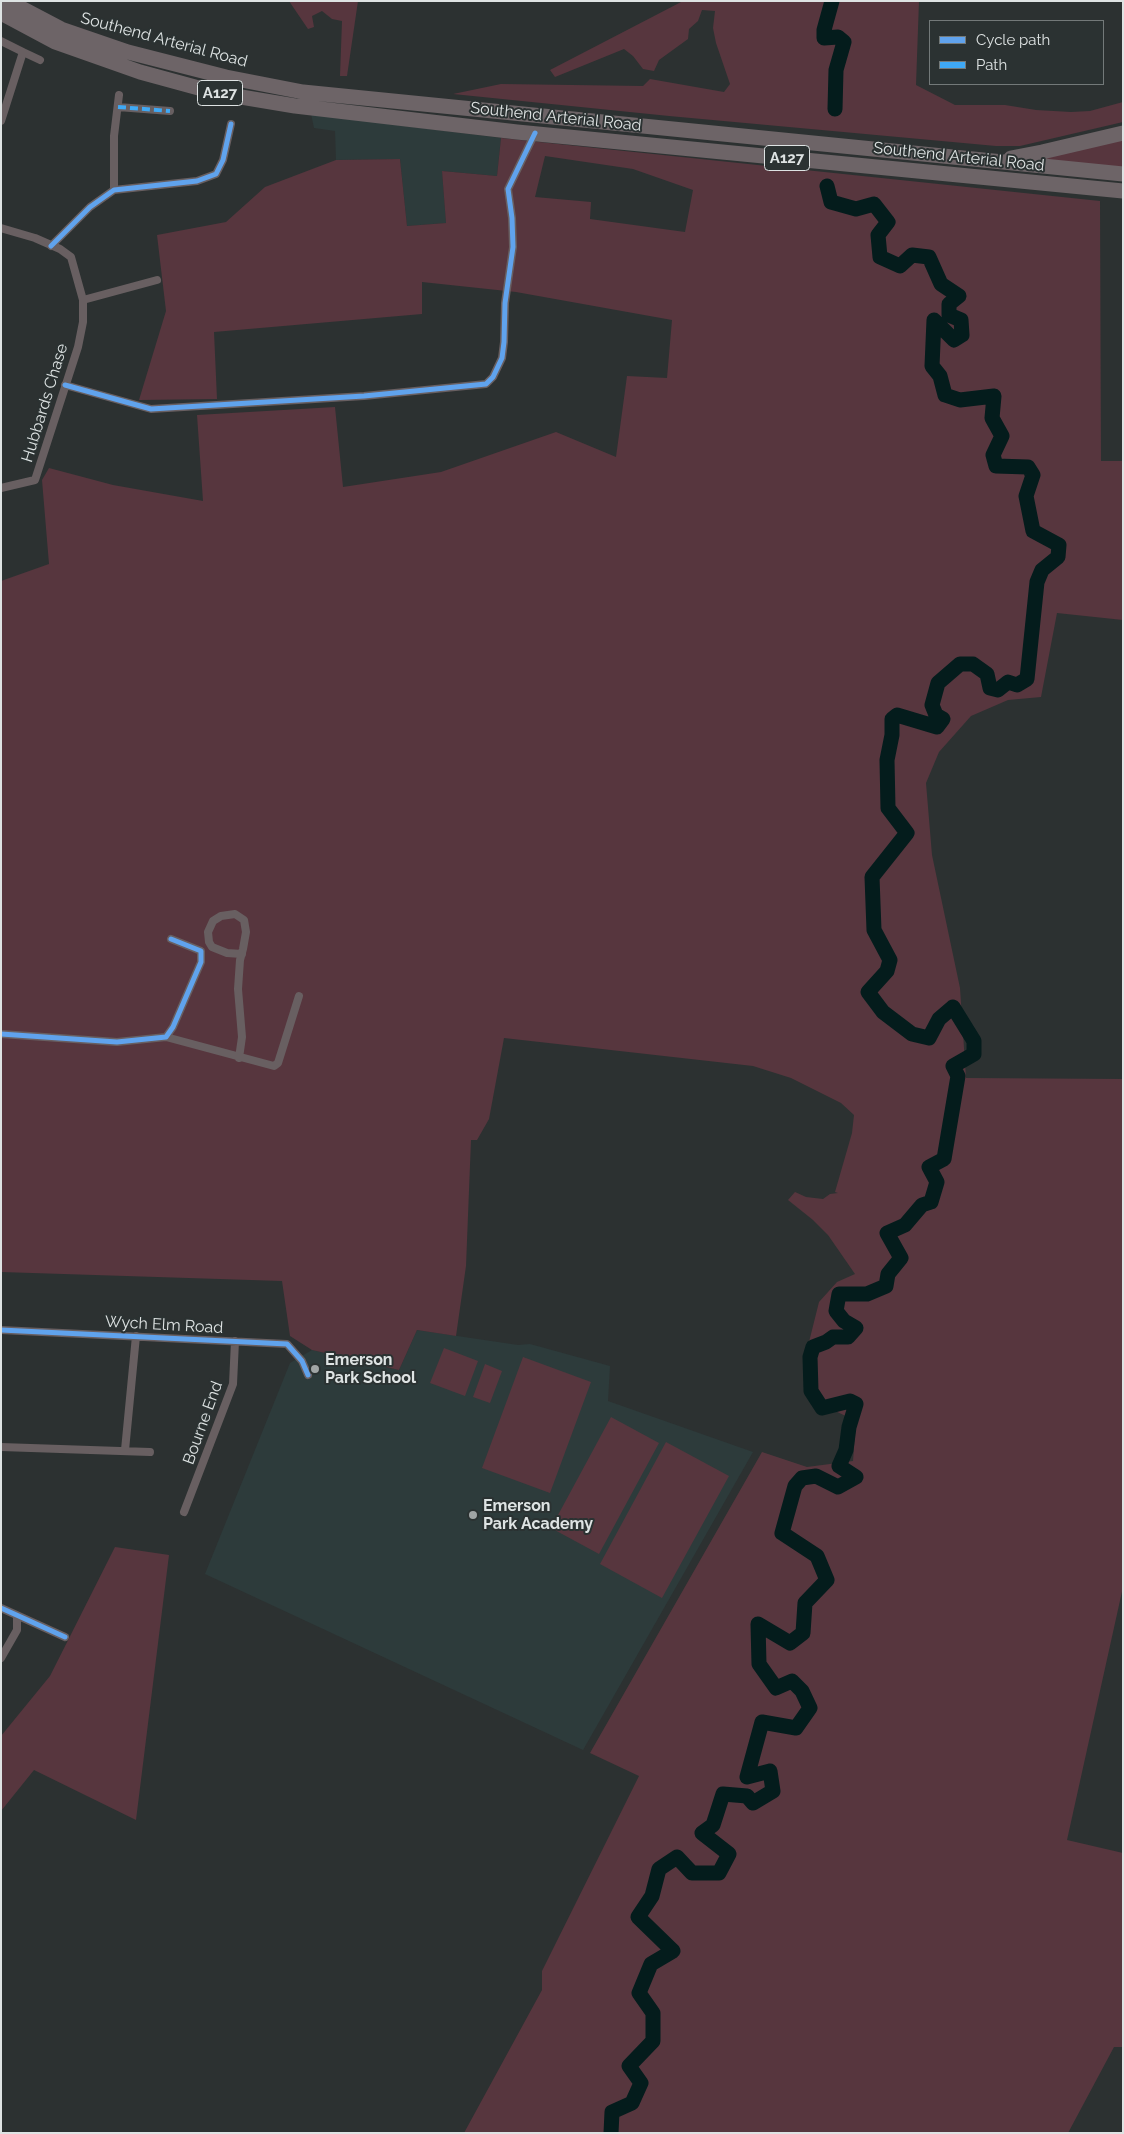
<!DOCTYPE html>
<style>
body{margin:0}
#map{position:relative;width:1124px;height:2134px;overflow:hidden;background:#2c3131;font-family:Raleway,sans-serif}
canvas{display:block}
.frame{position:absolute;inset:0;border:2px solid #dee3e3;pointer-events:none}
.legend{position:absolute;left:929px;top:20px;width:175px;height:65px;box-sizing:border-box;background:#2b3232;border:1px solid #737979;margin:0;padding:6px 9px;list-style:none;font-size:15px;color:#dee3e3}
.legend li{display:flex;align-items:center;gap:10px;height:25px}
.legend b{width:25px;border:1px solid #737979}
</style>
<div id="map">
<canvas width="1124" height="2134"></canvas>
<div class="frame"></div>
<ul class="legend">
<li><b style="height:6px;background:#60a3ed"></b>Cycle path</li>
<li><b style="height:6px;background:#3fa9f5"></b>Path</li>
</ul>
</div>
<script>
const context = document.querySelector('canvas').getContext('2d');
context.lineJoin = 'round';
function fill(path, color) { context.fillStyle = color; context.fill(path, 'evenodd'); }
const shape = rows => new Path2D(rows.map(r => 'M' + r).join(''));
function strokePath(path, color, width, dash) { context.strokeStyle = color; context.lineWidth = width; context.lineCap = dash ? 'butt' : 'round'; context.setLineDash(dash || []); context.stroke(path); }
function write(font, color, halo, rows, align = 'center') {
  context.font = font + ' Raleway,sans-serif'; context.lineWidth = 4; context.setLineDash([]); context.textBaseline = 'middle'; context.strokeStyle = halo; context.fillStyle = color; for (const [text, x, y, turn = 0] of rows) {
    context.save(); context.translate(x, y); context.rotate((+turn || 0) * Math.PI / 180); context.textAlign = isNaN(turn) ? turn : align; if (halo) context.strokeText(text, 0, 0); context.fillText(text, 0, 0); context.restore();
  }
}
fill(shape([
 [311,114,501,138,497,176,442,171,446,223,407,226,400,159,336,160,335,131,314,128],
 [417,1330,518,1345,530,1344,610,1366,608,1401,753,1452,583,1750,205,1574,290,1363,312,1350,399,1370]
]), '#2d3b3b');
fill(shape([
 [289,1,358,1,347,76,340,76,342,21,332,19,322,11,312,16,314,27,308,29],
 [683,1,919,1,916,85,955,105,1005,105,1036,110,1071,112,1090,111,1123,102,1123,122,1020,146,996,146,669,116,453,94,501,84,643,86,650,79,724,92,730,84,716,43,713,28,715,11,702,10,698,21,689,29,688,39,659,60,654,71,643,69,633,56,624,49,555,77,550,70],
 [1123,137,1123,169,1032,159],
 [501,138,1100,201,1101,461,1123,461,1123,620,1057,613,1041,697,1008,700,971,716,939,752,926,783,932,855,960,988,966,1078,1123,1079,1123,1587,1067,1840,1123,1853,1123,2047,1114,2047,1068,2133,464,2133,542,1990,542,1971,639,1776,590,1753,762,1452,807,1467,853,1461,856,1421,825,1406,810,1382,806,1354,819,1302,837,1282,855,1274,828,1235,813,1220,788,1200,795,1192,806,1197,823,1199,830,1194,838,1193,835,1192,852,1133,854,1115,841,1103,791,1078,753,1066,504,1038,489,1119,477,1140,471,1140,466,1266,456,1336,417,1330,399,1370,312,1350,290,1336,282,1281,1,1272,1,581,49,564,42,480,49,468,113,485,203,501,197,415,335,407,343,487,441,472,556,432,616,457,627,376,667,378,672,320,516,292,422,282,422,314,214,332,217,399,139,400,166,311,157,235,226,222,265,187,336,160,400,159,407,226,446,223,442,171,497,176],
 [545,156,633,169,693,190,685,232,590,219,591,202,535,197],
 [444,1348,478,1361,465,1396,430,1383],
 [523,1357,591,1382,550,1493,482,1468],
 [485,1364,502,1371,490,1403,473,1397],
 [611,1417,659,1443,599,1554,551,1528],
 [666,1442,729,1476,662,1598,600,1564],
 [115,1547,169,1555,136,1820,34,1770,1,1811,1,1736,50,1676]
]), '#57363e');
strokePath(shape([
 [832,1,824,30,824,38,838,37,844,42,836,70,835,109],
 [611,2133,612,2112,632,2103,641,2083,629,2066,653,2041,653,2013,639,1993,651,1964,673,1951,638,1917,652,1896,659,1869,677,1857,692,1873,719,1873,729,1854,702,1833,713,1825,723,1794,747,1796,753,1803,773,1791,770,1771,747,1777,762,1722,796,1728,810,1708,802,1691,792,1681,776,1688,759,1664,758,1624,790,1643,803,1633,805,1603,827,1580,817,1556,782,1533,795,1486,802,1478,816,1476,838,1487,856,1477,839,1466,846,1450,849,1427,856,1404,850,1401,822,1408,811,1391,810,1357,813,1347,826,1342,833,1337,848,1337,856,1328,844,1321,836,1311,839,1294,867,1294,886,1286,888,1274,901,1258,887,1233,905,1225,922,1205,931,1202,937,1182,929,1167,944,1159,958,1076,953,1066,974,1054,974,1041,953,1007,939,1019,929,1038,912,1034,883,1012,868,992,887,971,890,960,874,930,872,877,907,833,888,808,887,760,892,735,892,719,897,715,937,727,943,719,936,715,932,705,938,683,960,664,973,664,987,674,990,688,998,690,1008,682,1017,685,1027,679,1037,582,1042,570,1058,557,1059,545,1033,531,1026,496,1033,475,1028,467,996,466,993,455,1002,436,992,418,994,396,960,400,945,395,940,376,932,366,934,320,954,340,962,335,961,320,949,315,949,304,959,296,941,284,929,257,912,255,900,266,880,257,878,235,888,222,874,204,856,209,831,202,827,186]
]), '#041c1c', 15);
strokePath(shape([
 [1,41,23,52,1,121],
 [23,52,40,60],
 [118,107,170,111],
 [114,190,114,136,119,95],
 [1,228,35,238,60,249,71,257,83,300,83,322,78,347,35,480,1,488],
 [51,246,90,207,114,190,197,181,216,174,223,160,231,124],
 [83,300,157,280],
 [65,385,151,409,364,396,486,384,493,377,502,358,504,342,505,303,513,247,512,218,508,189,535,133],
 [1,1034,117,1042,166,1037,173,1027,201,962,201,951,171,939],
 [166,1037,274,1066,278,1063,299,996],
 [239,1058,242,1037,238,989,240,960,243,949,246,932,244,920,235,914,221,916,213,921,208,932,209,942,212,947,227,953,242,954],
 [1,1330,287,1344,302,1361,308,1375],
 [1,1447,150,1452],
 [125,1450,136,1336],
 [184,1512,233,1384,235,1341],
 [1,1608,65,1637],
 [1,1658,17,1630,17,1616]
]), '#685f61', 8);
strokePath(shape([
 [8,1,61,29,128,52,226,77,303,92,1123,174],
 [1,13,55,42,140,72,217,93,295,106,517,132,1123,191],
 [1011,158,1042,152,1123,133]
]), '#6d6467', 15);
strokePath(shape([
 [118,107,170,111]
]), '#3fa9f5', 4, [8, 4]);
strokePath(shape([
 [51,246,90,207,114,190,197,181,216,174,223,160,231,124],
 [65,385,151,409,364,396,486,384,493,377,502,358,504,342,505,303,513,247,512,218,508,189,535,133],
 [1,1034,117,1042,166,1037,173,1027,201,962,201,951,171,939],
 [1,1330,287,1344,302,1361,308,1375],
 [1,1608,65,1637]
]), '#60a3ed', 5);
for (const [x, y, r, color] of [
 [315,1369,5,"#a0a5a5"],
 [473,1515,5,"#a0a5a5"]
]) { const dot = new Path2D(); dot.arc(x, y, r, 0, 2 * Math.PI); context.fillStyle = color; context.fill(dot); strokePath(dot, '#2b3232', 2); }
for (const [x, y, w] of [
 [220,93,45],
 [787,158,45]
]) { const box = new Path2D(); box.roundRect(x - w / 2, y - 12.5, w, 25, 4); context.fillStyle = '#2b3232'; context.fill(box); strokePath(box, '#dee3e3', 1); }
write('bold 15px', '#dee3e3', null, [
 ["A127",220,93],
 ["A127",787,158]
]);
write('16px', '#dee3e3', '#2b3232', [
 ["Southend Arterial Road",164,40,15],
 ["Southend Arterial Road",556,117,6],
 ["Southend Arterial Road",959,157,6],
 ["Hubbards Chase",45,403,-73],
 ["Wych Elm Road",164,1325,3],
 ["Bourne End",203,1423,-70]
]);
write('bold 16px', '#dee3e3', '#2b3232', [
 ["Emerson",325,1360],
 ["Park School",325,1378],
 ["Emerson",483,1506],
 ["Park Academy",483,1524]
], 'left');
</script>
